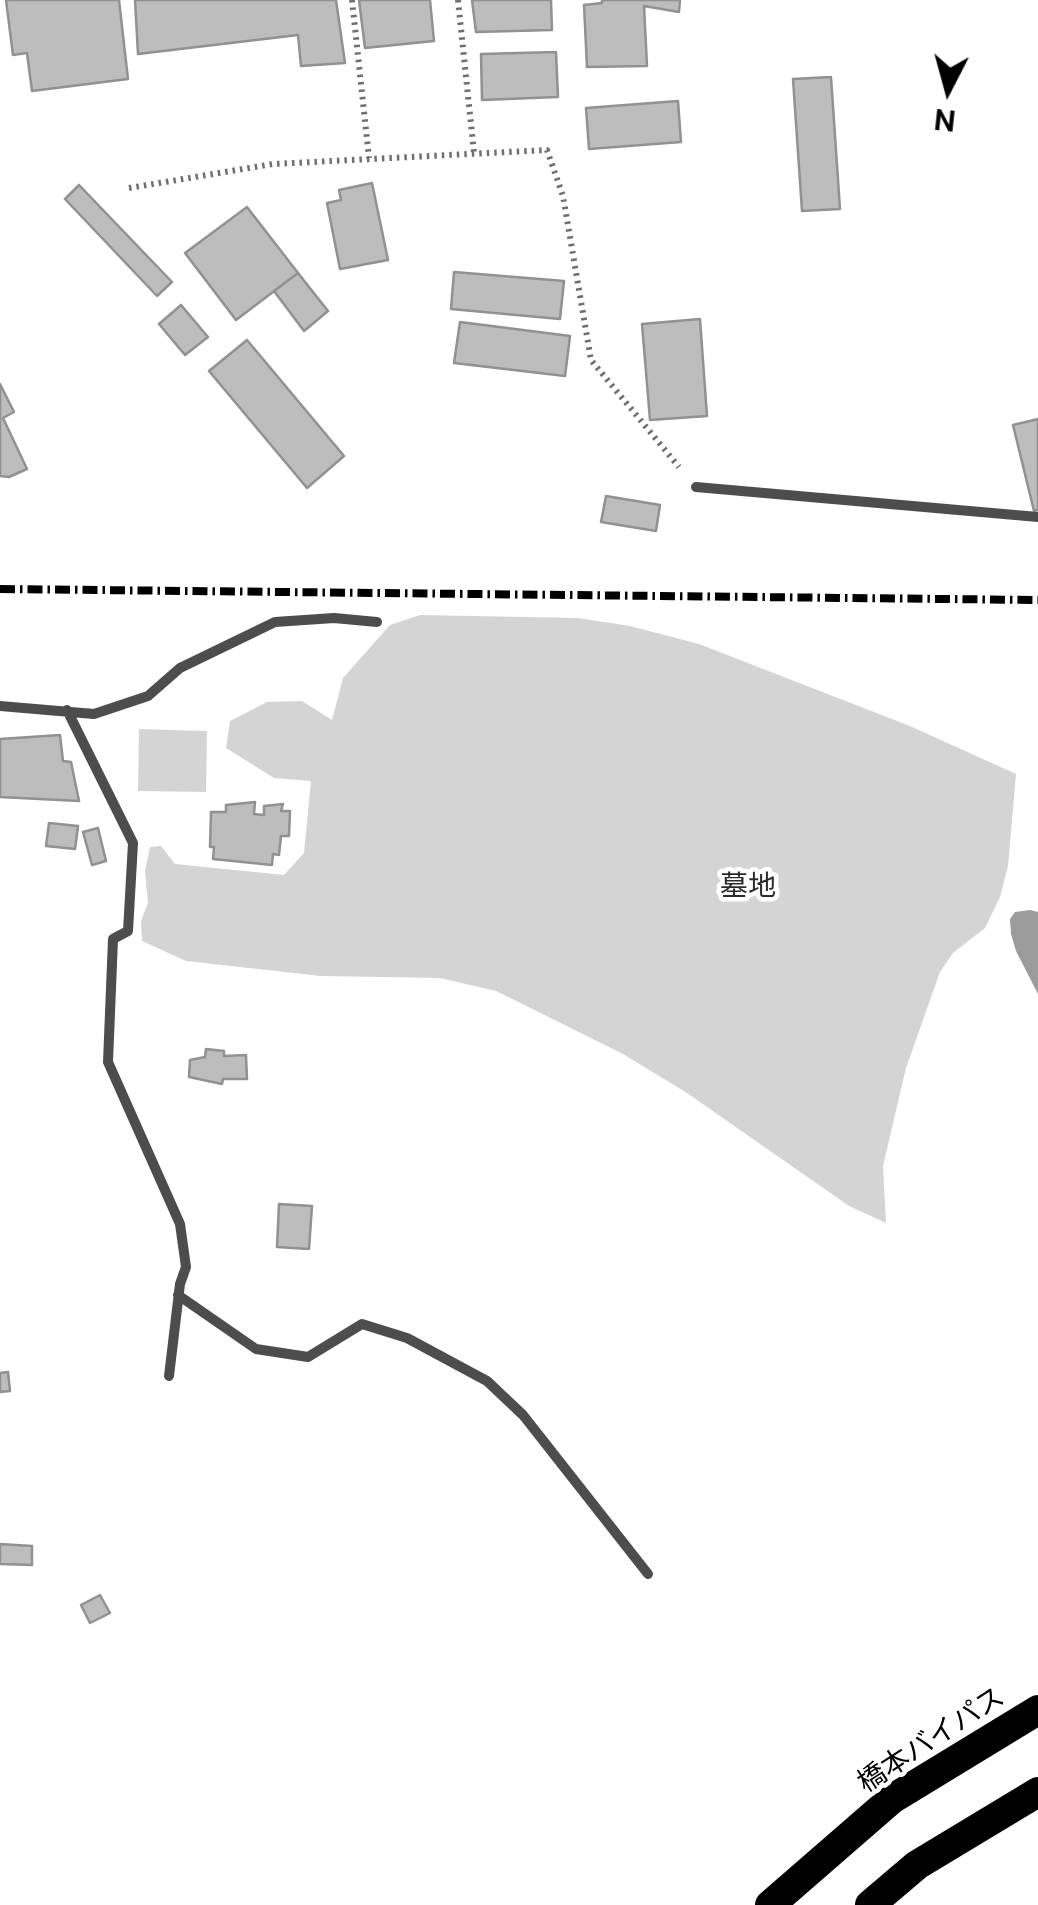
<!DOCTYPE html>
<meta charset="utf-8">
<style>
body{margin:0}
#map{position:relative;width:1038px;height:1905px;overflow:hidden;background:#fff;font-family:"Public Sans",sans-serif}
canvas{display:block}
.north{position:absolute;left:898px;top:40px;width:100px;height:100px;-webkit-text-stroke:8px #fff;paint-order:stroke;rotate:186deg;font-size:28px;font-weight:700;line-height:40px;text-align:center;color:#000}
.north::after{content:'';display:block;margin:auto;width:35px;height:45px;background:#000;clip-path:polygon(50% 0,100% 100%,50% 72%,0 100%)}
</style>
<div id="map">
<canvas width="1038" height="1905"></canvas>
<div class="north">N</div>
</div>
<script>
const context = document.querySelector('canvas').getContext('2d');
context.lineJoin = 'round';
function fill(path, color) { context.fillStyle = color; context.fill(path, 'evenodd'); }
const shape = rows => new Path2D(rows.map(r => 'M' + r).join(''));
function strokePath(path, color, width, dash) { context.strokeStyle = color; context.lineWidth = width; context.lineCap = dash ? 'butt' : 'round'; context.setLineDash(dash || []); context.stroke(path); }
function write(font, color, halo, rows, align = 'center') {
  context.font = font + ' "Public Sans","Noto Sans JP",sans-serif'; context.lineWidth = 9; context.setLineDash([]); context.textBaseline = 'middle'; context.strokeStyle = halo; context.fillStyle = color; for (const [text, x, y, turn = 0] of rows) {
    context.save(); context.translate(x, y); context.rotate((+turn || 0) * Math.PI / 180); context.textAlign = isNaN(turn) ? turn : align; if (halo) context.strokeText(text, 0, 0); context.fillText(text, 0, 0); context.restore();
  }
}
fill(shape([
 [420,615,578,618,630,626,699,644,910,726,1016,774,1008,866,1000,897,985,928,953,953,940,972,906,1068,883,1166,886,1223,849,1206,687,1093,623,1054,496,991,440,978,321,976,186,961,142,941,141,921,148,903,145,871,150,847,161,846,175,864,284,875,304,853,311,781,274,778,226,748,230,721,267,702,302,701,332,720,343,678,390,625],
 [139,729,207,731,206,792,138,791]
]), '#d4d4d4');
fill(shape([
 [1030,910,1038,912,1038,994,1016,951,1011,934,1010,919,1015,912]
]), '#9b9b9b');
const building = shape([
 [6,0,119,0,128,79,32,91,27,53,13,55,6,0],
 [135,0,336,0,345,63,301,66,298,35,138,54,135,0],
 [359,0,430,0,434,41,365,48,359,0],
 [472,0,551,0,552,30,476,32,472,0],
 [602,0,680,0,679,12,644,6,647,66,587,67,584,5,602,3,602,0],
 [556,52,558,97,482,100,481,54,556,52],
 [831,77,840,209,802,211,793,79,831,77],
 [678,101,681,142,589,149,586,108,678,101],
 [372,183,388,260,340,269,327,203,341,200,339,190,372,183],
 [79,185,172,282,157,296,65,199,79,185],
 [247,207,298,273,236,320,185,253,247,207],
 [454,272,564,281,560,319,451,309,454,272],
 [298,273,328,311,304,331,274,291,298,273],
 [181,305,208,337,185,355,159,324,181,305],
 [700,319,707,416,650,420,642,324,700,319],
 [460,322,570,336,565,376,454,363,460,322],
 [247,340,344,456,307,488,209,371,247,340],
 [0,384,14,412,3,418,27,469,9,477,0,476,0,384],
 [1038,419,1038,510,1034,511,1013,425,1038,419],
 [606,496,660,505,656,531,601,522,606,496],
 [60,735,63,761,71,762,79,801,0,797,0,739,60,735],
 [255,802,254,814,264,815,264,806,283,804,281,811,290,811,289,836,281,836,279,855,273,854,272,865,213,859,214,847,210,847,211,812,226,812,226,805,255,802],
 [49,823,78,826,75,849,46,846,49,823],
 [98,828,106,861,92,865,83,832,98,828],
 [206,1049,224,1051,224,1056,246,1055,247,1079,223,1079,222,1084,189,1077,190,1060,205,1057,206,1049],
 [279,1204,312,1206,309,1249,277,1247,279,1204],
 [8,1372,10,1391,0,1392,0,1373,8,1372],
 [0,1544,32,1546,32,1565,0,1564,0,1544],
 [100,1595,110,1613,90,1623,81,1605,100,1595]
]);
fill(building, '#bdbdbd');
strokePath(building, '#919191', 2.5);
strokePath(shape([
 [352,0,369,158],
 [458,0,474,153],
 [129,188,273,164,547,150,563,196,591,360,679,467]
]), '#6f6f6f', 6, [2.5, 5]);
strokePath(shape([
 [696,487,1038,517],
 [0,706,94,714,148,696,180,668,275,622,334,618,377,622],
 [67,710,133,843,128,931,113,939,108,1062,180,1224,186,1267,180,1284,169,1376],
 [178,1295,256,1349,308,1357,362,1324,407,1338,487,1381,523,1415,648,1574]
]), '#4d4d4d', 10);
strokePath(shape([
 [770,1905,892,1799,1038,1710],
 [870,1905,917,1865,1038,1792]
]), '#000', 30);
strokePath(shape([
 [0,589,1038,600]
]), '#000', 8, [15, 5, 2.5, 5]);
write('28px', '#2b2b2b', '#fff', [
 ["墓地",748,886]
]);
write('28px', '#000', '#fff', [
 ["橋本バイパス",931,1740,-33]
]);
</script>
